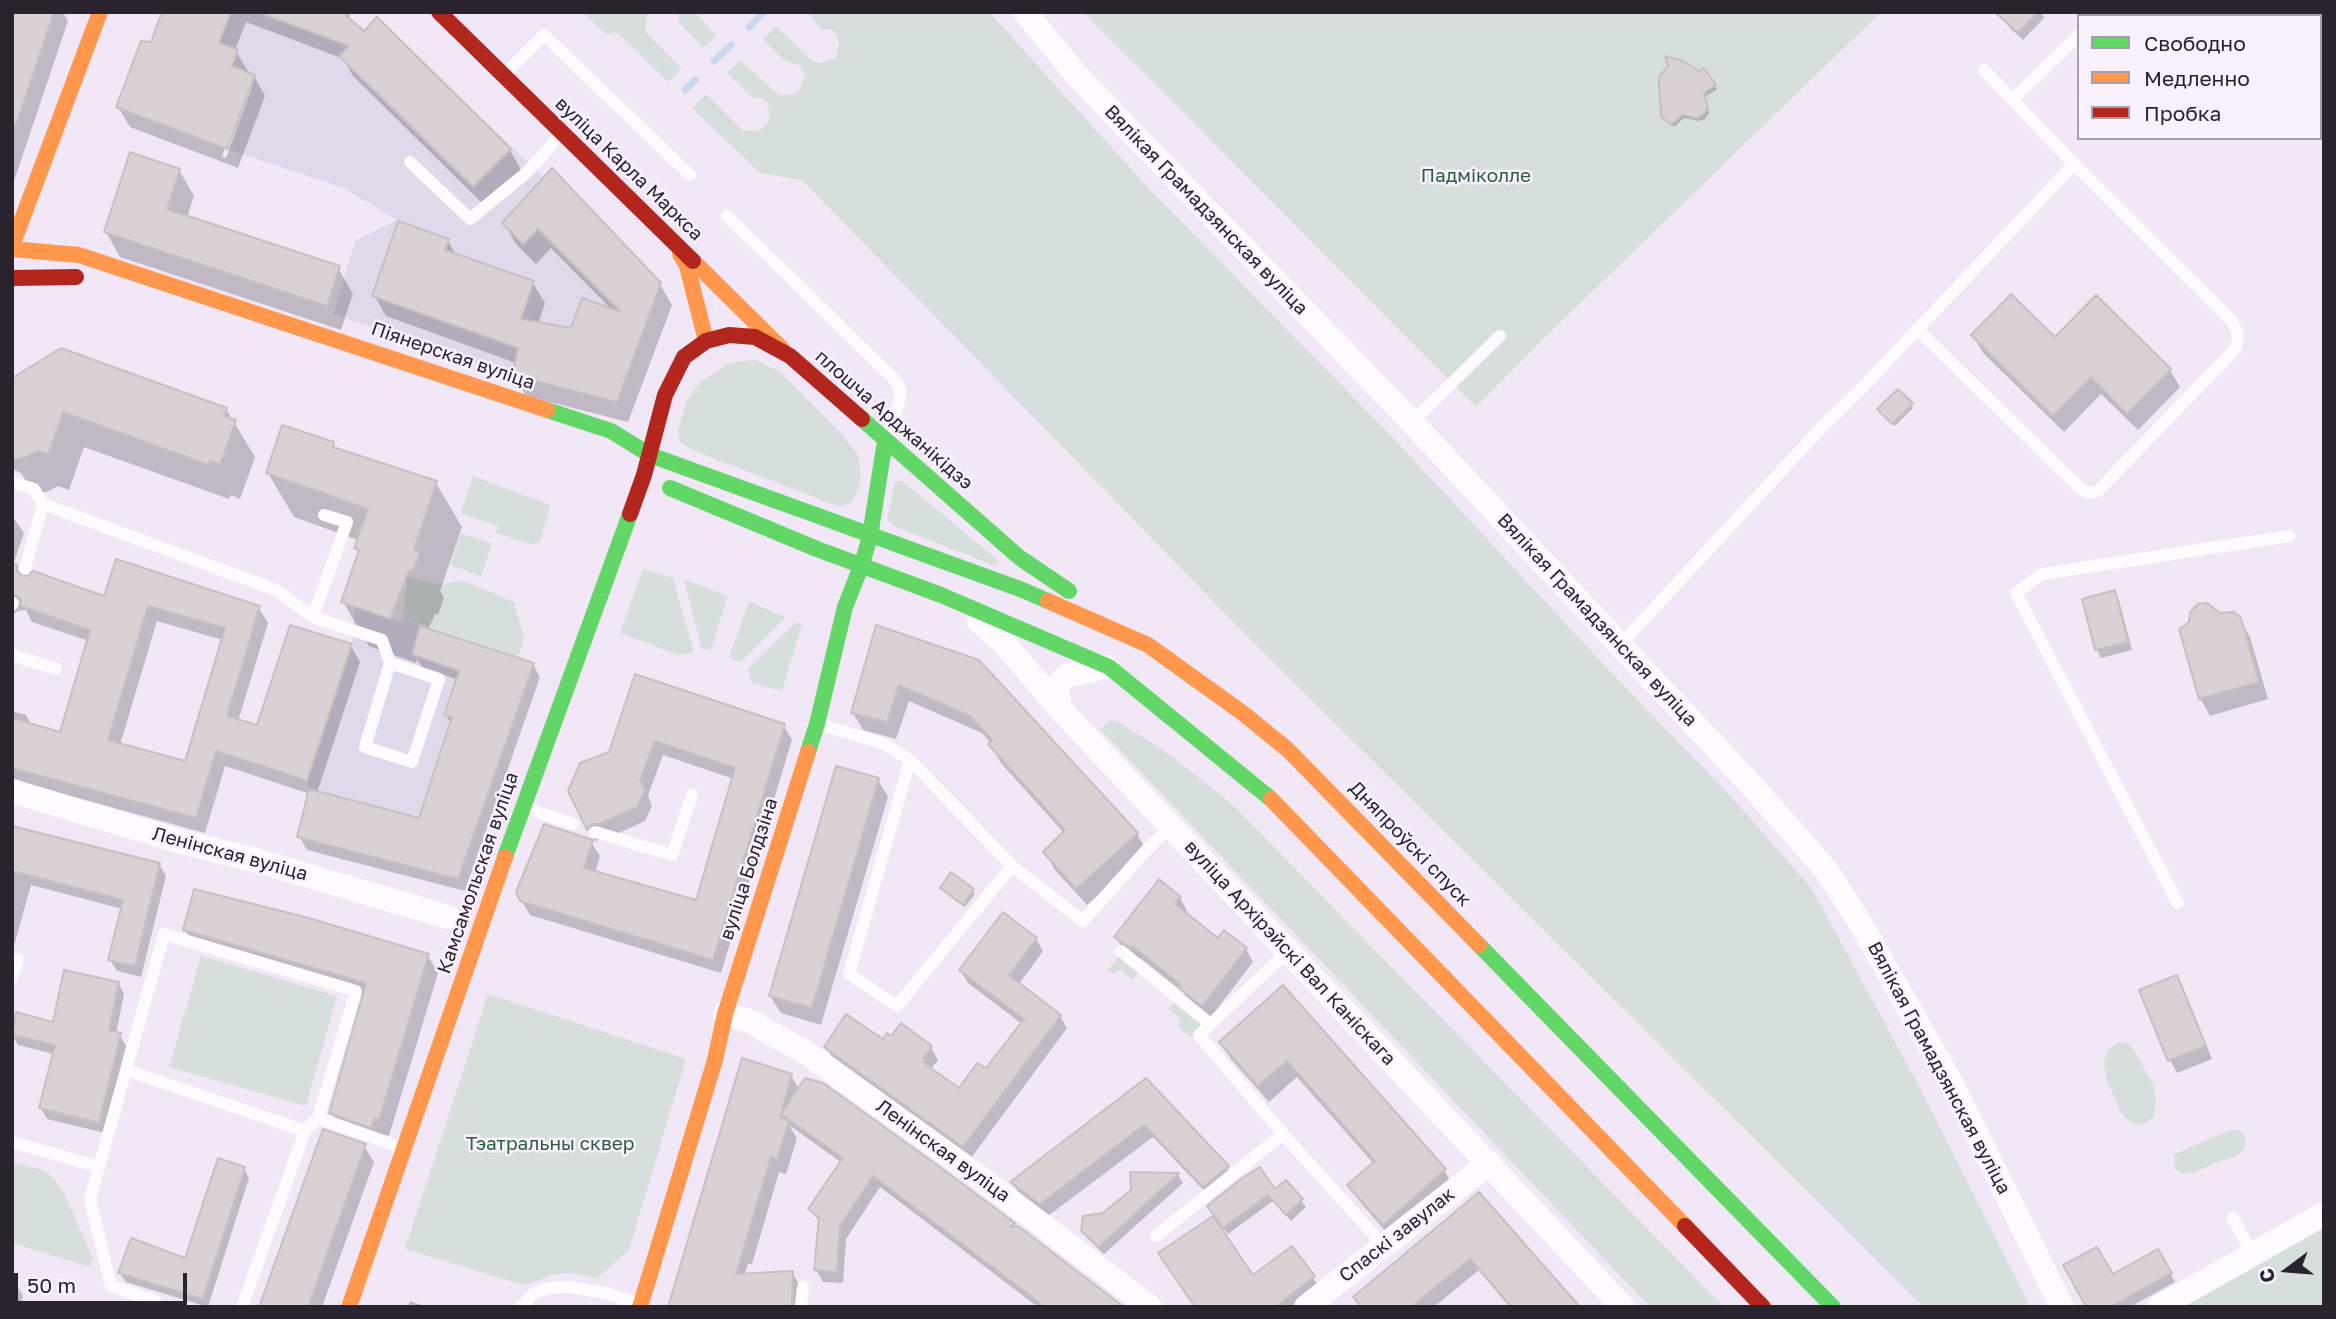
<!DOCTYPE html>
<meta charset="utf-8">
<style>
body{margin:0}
#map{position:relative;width:2336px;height:1319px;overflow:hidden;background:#f1e7f7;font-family:"Golos Text",sans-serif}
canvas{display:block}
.frame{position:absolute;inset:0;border:14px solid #29232d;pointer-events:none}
.legend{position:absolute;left:2077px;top:14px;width:245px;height:126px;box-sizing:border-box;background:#f9f2fe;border:2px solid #a69faa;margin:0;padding:9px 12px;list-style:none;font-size:21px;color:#29232d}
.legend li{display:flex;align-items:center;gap:14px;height:35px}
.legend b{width:35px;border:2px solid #a69faa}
.north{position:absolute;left:2252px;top:1235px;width:70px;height:70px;-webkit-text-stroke:5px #f9f2fe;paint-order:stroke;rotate:254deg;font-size:19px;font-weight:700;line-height:28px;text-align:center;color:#29232d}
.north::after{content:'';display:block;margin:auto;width:24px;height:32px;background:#29232d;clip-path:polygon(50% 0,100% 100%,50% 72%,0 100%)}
.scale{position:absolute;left:14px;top:1273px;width:173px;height:32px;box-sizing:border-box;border:4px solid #29232d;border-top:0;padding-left:9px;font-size:21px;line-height:24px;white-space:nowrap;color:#29232d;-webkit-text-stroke:5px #f9f2fe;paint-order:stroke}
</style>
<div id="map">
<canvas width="2336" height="1319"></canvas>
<div class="frame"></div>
<ul class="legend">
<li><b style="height:9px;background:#63d668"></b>Свободно</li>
<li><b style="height:9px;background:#ff974d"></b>Медленно</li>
<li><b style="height:9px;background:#b3261e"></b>Пробка</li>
</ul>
<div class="north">С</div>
<div class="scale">50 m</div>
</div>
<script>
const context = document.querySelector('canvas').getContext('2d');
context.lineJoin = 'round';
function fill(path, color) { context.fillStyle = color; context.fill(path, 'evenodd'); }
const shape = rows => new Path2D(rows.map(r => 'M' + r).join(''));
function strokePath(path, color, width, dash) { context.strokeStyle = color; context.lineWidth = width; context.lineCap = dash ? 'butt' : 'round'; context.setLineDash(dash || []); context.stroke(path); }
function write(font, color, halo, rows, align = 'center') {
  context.font = font + ' "Golos Text",sans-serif'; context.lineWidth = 5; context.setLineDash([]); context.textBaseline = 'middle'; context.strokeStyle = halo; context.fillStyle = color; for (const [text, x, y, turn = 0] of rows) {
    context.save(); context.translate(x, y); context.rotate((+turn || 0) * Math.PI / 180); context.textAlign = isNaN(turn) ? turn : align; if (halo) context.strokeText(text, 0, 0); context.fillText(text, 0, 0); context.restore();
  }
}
fill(shape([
 [162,12,342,12,364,30,377,17,543,177,552,168,661,283,617,402,512,376,333,314,355,241,397,220,344,188,227,149,116,107,141,41,151,42],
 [355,607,401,622,403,619,534,663,458,879,395,863,406,817,309,789,307,781,352,645]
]), '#e1d8eb');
fill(shape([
 [582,12,648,12,645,27,647,33,682,69,668,82,617,32,607,35],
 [678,12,695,12,716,35,703,48,679,22],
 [806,12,989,12,1151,191,1397,442,1604,665,1735,801,1812,889,1921,1090,2030,1307,1924,1307,1250,639,802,180,760,173,692,108,706,94,742,130,755,131,763,128,768,122,770,113,766,102,762,98,753,98,727,73,740,60,779,95,792,95,798,92,805,77,800,66,784,60,763,39,776,26,812,61,819,63,835,59,839,45,837,35,832,30,822,29],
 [1083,12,1881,12,1542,340,1476,407],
 [755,360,780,372,842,435,858,455,861,475,858,489,852,502,840,507,692,450,680,442,678,431,686,402,700,382,729,363],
 [473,476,550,505,540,542,531,544,496,533,498,526,461,513],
 [902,481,998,560,996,566,896,527,887,519,895,482],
 [461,533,492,544,481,576,450,565],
 [643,569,673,578,694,652,679,655,620,633],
 [407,576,436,584,464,581,514,602,524,638,518,658,403,618],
 [684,579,728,596,711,649,702,650],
 [749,602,786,617,740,663,729,657],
 [796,622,802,624,782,691,752,683,748,669],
 [1111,720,1117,721,1173,757,1232,804,1724,1307,1650,1307,1100,729],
 [1120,955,1139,972,1132,980,1121,970,1114,974,1108,970],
 [201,956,337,996,306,1106,169,1067],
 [488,994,686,1059,629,1250,596,1279,574,1273,556,1274,524,1285,405,1249],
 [1174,1003,1202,1025,1191,1037,1178,1027,1181,1020,1169,1008],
 [2126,1042,2134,1050,2153,1084,2156,1098,2154,1116,2148,1122,2137,1125,2128,1120,2120,1111,2106,1078,2104,1064,2107,1051,2117,1043],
 [2230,1130,2238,1130,2243,1133,2246,1141,2244,1149,2237,1155,2191,1173,2183,1174,2174,1168,2175,1154],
 [12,1162,46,1171,56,1181,64,1193,93,1258,90,1267,12,1243],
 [2324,1224,2324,1307,2184,1307]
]), '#d7dfdd');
fill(shape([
 [13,12,63,12,68,21,12,187],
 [173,12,351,12,349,18,364,33,510,150,521,170,485,206,353,76,344,59,246,22,235,50,248,71,248,74,254,76,265,96,238,168,130,127,118,107],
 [248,87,252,87,226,158,222,156],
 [2012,12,2041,12,2044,18,2023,40,2010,28,2005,19],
 [1704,70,1717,89,1705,97,1709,113,1705,119,1699,121,1684,118,1674,127,1666,120,1699,73],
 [179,170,194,196,187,217,338,268,353,294,341,330,120,257,106,232],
 [552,171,660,284,672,305,628,422,526,396,514,375,516,363,386,316,374,295,447,240,457,256,533,283,545,303,538,324,572,330,613,311,551,248,536,264,516,244,504,223],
 [1973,336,2055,340,2170,370,2180,387,2138,430,2101,394,2064,432,1983,353],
 [12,386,226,409,255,457,240,499,231,495,229,499,84,447,69,490,58,486,47,492,36,492,29,486,21,473,15,470,12,465],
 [1911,405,1913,408,1895,426,1882,413],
 [333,443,337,450,436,483,462,527,440,591,444,598,438,615,435,614,428,630,533,664,540,677,465,891,307,850,299,836,310,794,225,766,205,833,12,780,12,769,76,785,77,782,12,766,12,711,26,715,32,726,61,735,89,641,32,622,26,610,18,611,12,615,12,516,24,533,13,565,16,566,22,578,105,598,258,607,268,623,238,721,258,728,351,646,360,662,317,793,420,820,451,723,446,715,458,680,422,667,417,659,416,663,369,646,343,602,359,555,356,548,358,540,294,517,268,473],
 [157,621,223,640,186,763,120,745],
 [2114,592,2119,600,2132,650,2101,658,2097,650,2084,600],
 [2219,615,2240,619,2250,637,2268,699,2210,716,2200,698],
 [878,627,978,662,1137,834,1147,851,1087,905,1055,870,1045,852,1065,834,1000,762,991,743,982,733,909,701,896,739,863,730,853,713],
 [636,676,784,726,792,740,721,973,530,915,521,900,591,842,600,856,595,873,697,902,734,779,663,755,648,795,652,806,645,821,608,838,601,838,596,842,570,791,611,753],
 [878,780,888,797,821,1025,781,1013,770,996],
 [12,828,159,864,166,876,141,977,117,971,110,960,123,909,31,885,12,953],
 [952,875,975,894,965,907,942,888],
 [1180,898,1187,911,1185,914,1219,941,1246,949,1253,962,1210,1018,1188,1000,1183,992,1140,958,1139,960,1123,950,1116,937],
 [185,930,428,956,438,973,389,1136,384,1135,381,1144,341,1130,331,1112,364,996,195,947],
 [1036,939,1043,951,1019,984,1060,1016,1067,1028,971,1158,834,1060,826,1047,883,1041,931,1047,938,1060,930,1070,959,1091,987,1071,1022,1024,968,983,961,971],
 [2177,977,2184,990,2212,1059,2177,1073,2170,1060],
 [118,983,124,994,116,1034,120,1035,126,1046,105,1133,47,1119,41,1108,54,1054,18,1045,12,1035,17,1014,55,1024],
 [1283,987,1444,1170,1454,1187,1394,1241,1360,1202,1350,1185,1374,1164,1297,1077,1269,1102,1231,1059,1221,1042],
 [791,1075,799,1089,943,1171,1122,1307,1038,1307,880,1187,846,1239,843,1283,823,1282,816,1270,820,1223,810,1209,842,1163,789,1125,797,1138,786,1174,779,1172,752,1264,748,1264,744,1276,792,1273,801,1287,800,1307,669,1307],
 [1146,1080,1227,1167,1235,1180,1212,1199,1153,1137,1048,1216,1020,1195,1012,1182],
 [364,1146,374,1162,322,1307,261,1307],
 [244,1169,249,1178,208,1307,126,1282,120,1273,186,1260],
 [1132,1174,1178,1175,1183,1183,1104,1254,1088,1239,1083,1230,1133,1191],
 [1285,1182,1306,1207,1291,1221,1273,1201,1228,1234,1213,1214,1275,1192],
 [1478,1195,1578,1307,1510,1307,1479,1270,1434,1307,1360,1307,1355,1297],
 [1291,1249,1319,1286,1292,1307,1194,1307,1165,1263,1253,1278],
 [2158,1251,2175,1282,2130,1307,2087,1307],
 [12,1277,23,1296,20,1307,12,1307],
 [410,1301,427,1307,408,1307]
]), '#0003');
strokePath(shape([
 [749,27,764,12],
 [714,61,731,45],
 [685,90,695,80]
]), '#cbd6f0', 7);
const building = shape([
 [12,12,54,12,16,125,12,124,12,12],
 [162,12,231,12,219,43,238,50,232,66,255,75,227,149,116,107,141,41,151,42,162,12],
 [263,12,342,12,364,31,377,17,511,149,473,187,339,56,349,46,263,14,263,12],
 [1995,12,2038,12,2018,33,1995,12],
 [1665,56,1683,61,1699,71,1704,68,1716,85,1704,93,1708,108,1703,115,1697,118,1682,115,1671,125,1661,116,1659,82,1659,77,1668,66,1665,56],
 [130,152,180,169,167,209,340,266,327,306,104,232,130,152],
 [552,168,661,283,617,402,512,375,518,348,372,296,398,221,449,239,445,250,534,281,521,319,571,328,582,298,621,312,538,229,523,244,502,223,552,168],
 [2011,294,2055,337,2096,295,2171,369,2127,414,2091,377,2053,416,1971,335,2011,294],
 [61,348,227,408,224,416,236,420,220,464,210,461,209,465,63,412,48,455,37,451,26,457,12,460,12,378,61,348],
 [1898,389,1913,403,1892,424,1877,409,1898,389],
 [282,425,334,442,333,447,437,481,414,549,420,552,413,571,409,570,390,619,341,602,359,550,354,548,368,509,266,473,282,425],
 [116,559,260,606,227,716,257,725,290,625,352,644,307,781,216,751,196,818,12,768,12,718,60,732,90,630,21,606,20,598,12,594,12,563,17,565,17,571,22,576,28,576,33,571,104,596,116,559],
 [148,606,225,628,185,761,108,740,148,606],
 [2115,590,2128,642,2095,650,2082,599,2115,590],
 [2207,603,2220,613,2234,612,2241,618,2259,682,2199,699,2179,629,2189,622,2190,612,2198,604,2207,603],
 [876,625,979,660,1138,833,1076,889,1043,852,1065,830,988,744,992,740,970,716,899,685,887,722,851,713,876,625],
 [420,626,534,663,458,879,297,837,309,789,419,818,452,717,444,715,459,671,412,654,420,626],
 [635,674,785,724,713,960,520,901,516,892,544,824,593,840,584,868,696,900,735,768,655,741,640,779,645,791,637,807,599,824,592,824,587,830,568,791,580,763,609,752,635,674],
 [836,766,879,778,812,1008,769,996,836,766],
 [12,826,160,863,135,966,108,960,123,900,12,871,12,826],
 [951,872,974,889,963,905,940,888,951,872],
 [1159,879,1181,897,1175,904,1218,938,1224,930,1247,948,1202,1006,1178,987,1180,984,1132,946,1131,948,1114,937,1159,879],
 [194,889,305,917,429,954,379,1120,375,1118,371,1128,329,1113,366,983,183,930,194,889],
 [1003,912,1037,938,1009,975,1061,1015,963,1147,824,1047,846,1014,883,1039,887,1033,891,1036,901,1023,932,1046,923,1058,926,1060,924,1063,959,1088,977,1063,986,1068,1024,1019,959,970,1003,912],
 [64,970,119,982,109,1030,121,1033,99,1123,39,1108,55,1045,12,1035,16,1012,53,1022,64,970],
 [2177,975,2206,1046,2168,1061,2139,990,2177,975],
 [1283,985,1446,1169,1383,1225,1347,1185,1375,1161,1287,1061,1258,1086,1219,1042,1283,985],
 [742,1058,792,1074,780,1117,789,1121,777,1159,771,1157,736,1274,793,1271,792,1307,668,1307,742,1058],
 [805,1078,823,1083,944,1170,1015,1223,1010,1227,1018,1226,1124,1307,1045,1307,873,1176,840,1226,837,1272,814,1270,819,1217,808,1209,843,1158,781,1114,805,1078],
 [1146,1078,1229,1166,1203,1187,1144,1125,1040,1204,1010,1182,1146,1078],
 [323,1129,366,1144,308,1307,259,1307,323,1129],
 [218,1158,245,1167,203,1299,118,1273,131,1238,185,1258,218,1158],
 [1260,1167,1275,1189,1286,1180,1303,1199,1286,1215,1268,1195,1223,1228,1207,1206,1241,1179,1260,1167],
 [1130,1172,1179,1173,1099,1247,1081,1231,1083,1216,1103,1213,1131,1190,1130,1172],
 [1479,1192,1580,1307,1511,1307,1470,1259,1411,1307,1361,1307,1353,1297,1479,1192],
 [1213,1216,1253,1275,1292,1246,1315,1276,1275,1307,1195,1307,1158,1253,1213,1216],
 [2097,1247,2113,1274,2158,1249,2172,1273,2110,1307,2086,1307,2063,1265,2097,1247]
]);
fill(building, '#dad1d4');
strokePath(building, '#c8bfc2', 2);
strokePath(shape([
 [2195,12,2199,16],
 [2099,16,2103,12],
 [504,75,544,35,690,175],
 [2012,100,2079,35],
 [2320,122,2324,121],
 [410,162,470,219,525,174,546,152,561,132],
 [727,216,896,381,901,391,898,406,888,434],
 [1917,329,2082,490,2090,493,2098,491,2236,348,2238,334,2231,320,2074,164,1984,70],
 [1411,423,1500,336],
 [12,482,34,489,43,504,276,590,313,617,382,640,390,663,439,679,412,762,365,747,390,663],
 [25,568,43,504],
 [12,605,13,603],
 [313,617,347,522,324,515],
 [1620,645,1823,426,1861,389,2074,164],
 [12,655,56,669],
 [821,725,885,744,910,760,1012,866,1083,921,1151,845,1171,827],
 [910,760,849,974,897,1006,1012,866],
 [526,808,573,824],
 [595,832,672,855,692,795],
 [2178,903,2016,593,2042,574,2289,536],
 [1121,951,1210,1024],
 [1288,951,1199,1035,1283,1134,1384,1246],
 [12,978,18,959],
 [126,1070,305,1131],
 [318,1118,400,1147],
 [12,1142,99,1167],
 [2233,1218,2252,1254],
 [1156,1236,1283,1134],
 [155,1301,111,1286,90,1199,164,934,356,991,318,1118,305,1131,242,1307],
 [521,1307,534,1293,549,1288,569,1287,605,1293,637,1303],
 [801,1307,803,1287]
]), '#fdfbfe', 12);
strokePath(shape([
 [1025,12,1079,78,1406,416,1753,787,1827,871,1862,926,1953,1086,2062,1307],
 [979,621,1004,643,1061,710,1623,1307],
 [1061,710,1056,687,1066,676,1106,667],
 [12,791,182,842,255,860,448,917],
 [725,1014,748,1020,808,1054,974,1173,1150,1307],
 [1306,1307,1489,1163],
 [2159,1307,2324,1214]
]), '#fdfbfe', 24);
strokePath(shape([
 [547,410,611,431,650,455,1020,589,1048,601],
 [862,419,1020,558,1069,591],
 [670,488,817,549,941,595,1109,667,1271,799],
 [808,752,817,724,845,607,862,564,870,536,885,441],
 [505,857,630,514],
 [1479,945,1833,1307]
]), '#63d668', 16);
strokePath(shape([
 [12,246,100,12],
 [12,249,79,255,547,410],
 [680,254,687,266,706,341],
 [693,261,783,350],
 [1048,601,1148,645,1244,714,1288,750,1479,945],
 [1271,799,1685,1226],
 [349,1307,505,857],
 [640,1307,715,1060,725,1014,808,752]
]), '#ff974d', 16);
strokePath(shape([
 [439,12,693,261],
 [12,278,76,277],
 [630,514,644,475,665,395,684,357,706,341,729,335,755,337,790,356,862,419],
 [1685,1226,1763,1307]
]), '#b3261e', 16);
write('19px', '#29232d', '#f9f2fe', [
 ["вуліца Карла Маркса",629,169,44],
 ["Вялікая Грамадзянская вуліца",1206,210,46],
 ["Піянерская вуліца",453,356,19],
 ["плошча Арджанікідзэ",894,420,41],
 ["Вялікая Грамадзянская вуліца",1597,620,47],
 ["Дняпроўскі спуск",1410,844,46],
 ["Ленінская вуліца",230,854,15],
 ["вуліца Болдзіна",749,869,-72],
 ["Камсамольская вуліца",478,873,-71],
 ["вуліца Архірэйскі Вал Каніскага",1290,953,47],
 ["Вялікая Грамадзянская вуліца",1939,1068,62],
 ["Ленінская вуліца",943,1151,36],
 ["Спаскі завулак",1397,1235,-38]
]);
write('19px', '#2a5e3d', '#f9f2fe', [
 ["Падміколле",1476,176],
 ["Тэатральны сквер",550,1144]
]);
</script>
